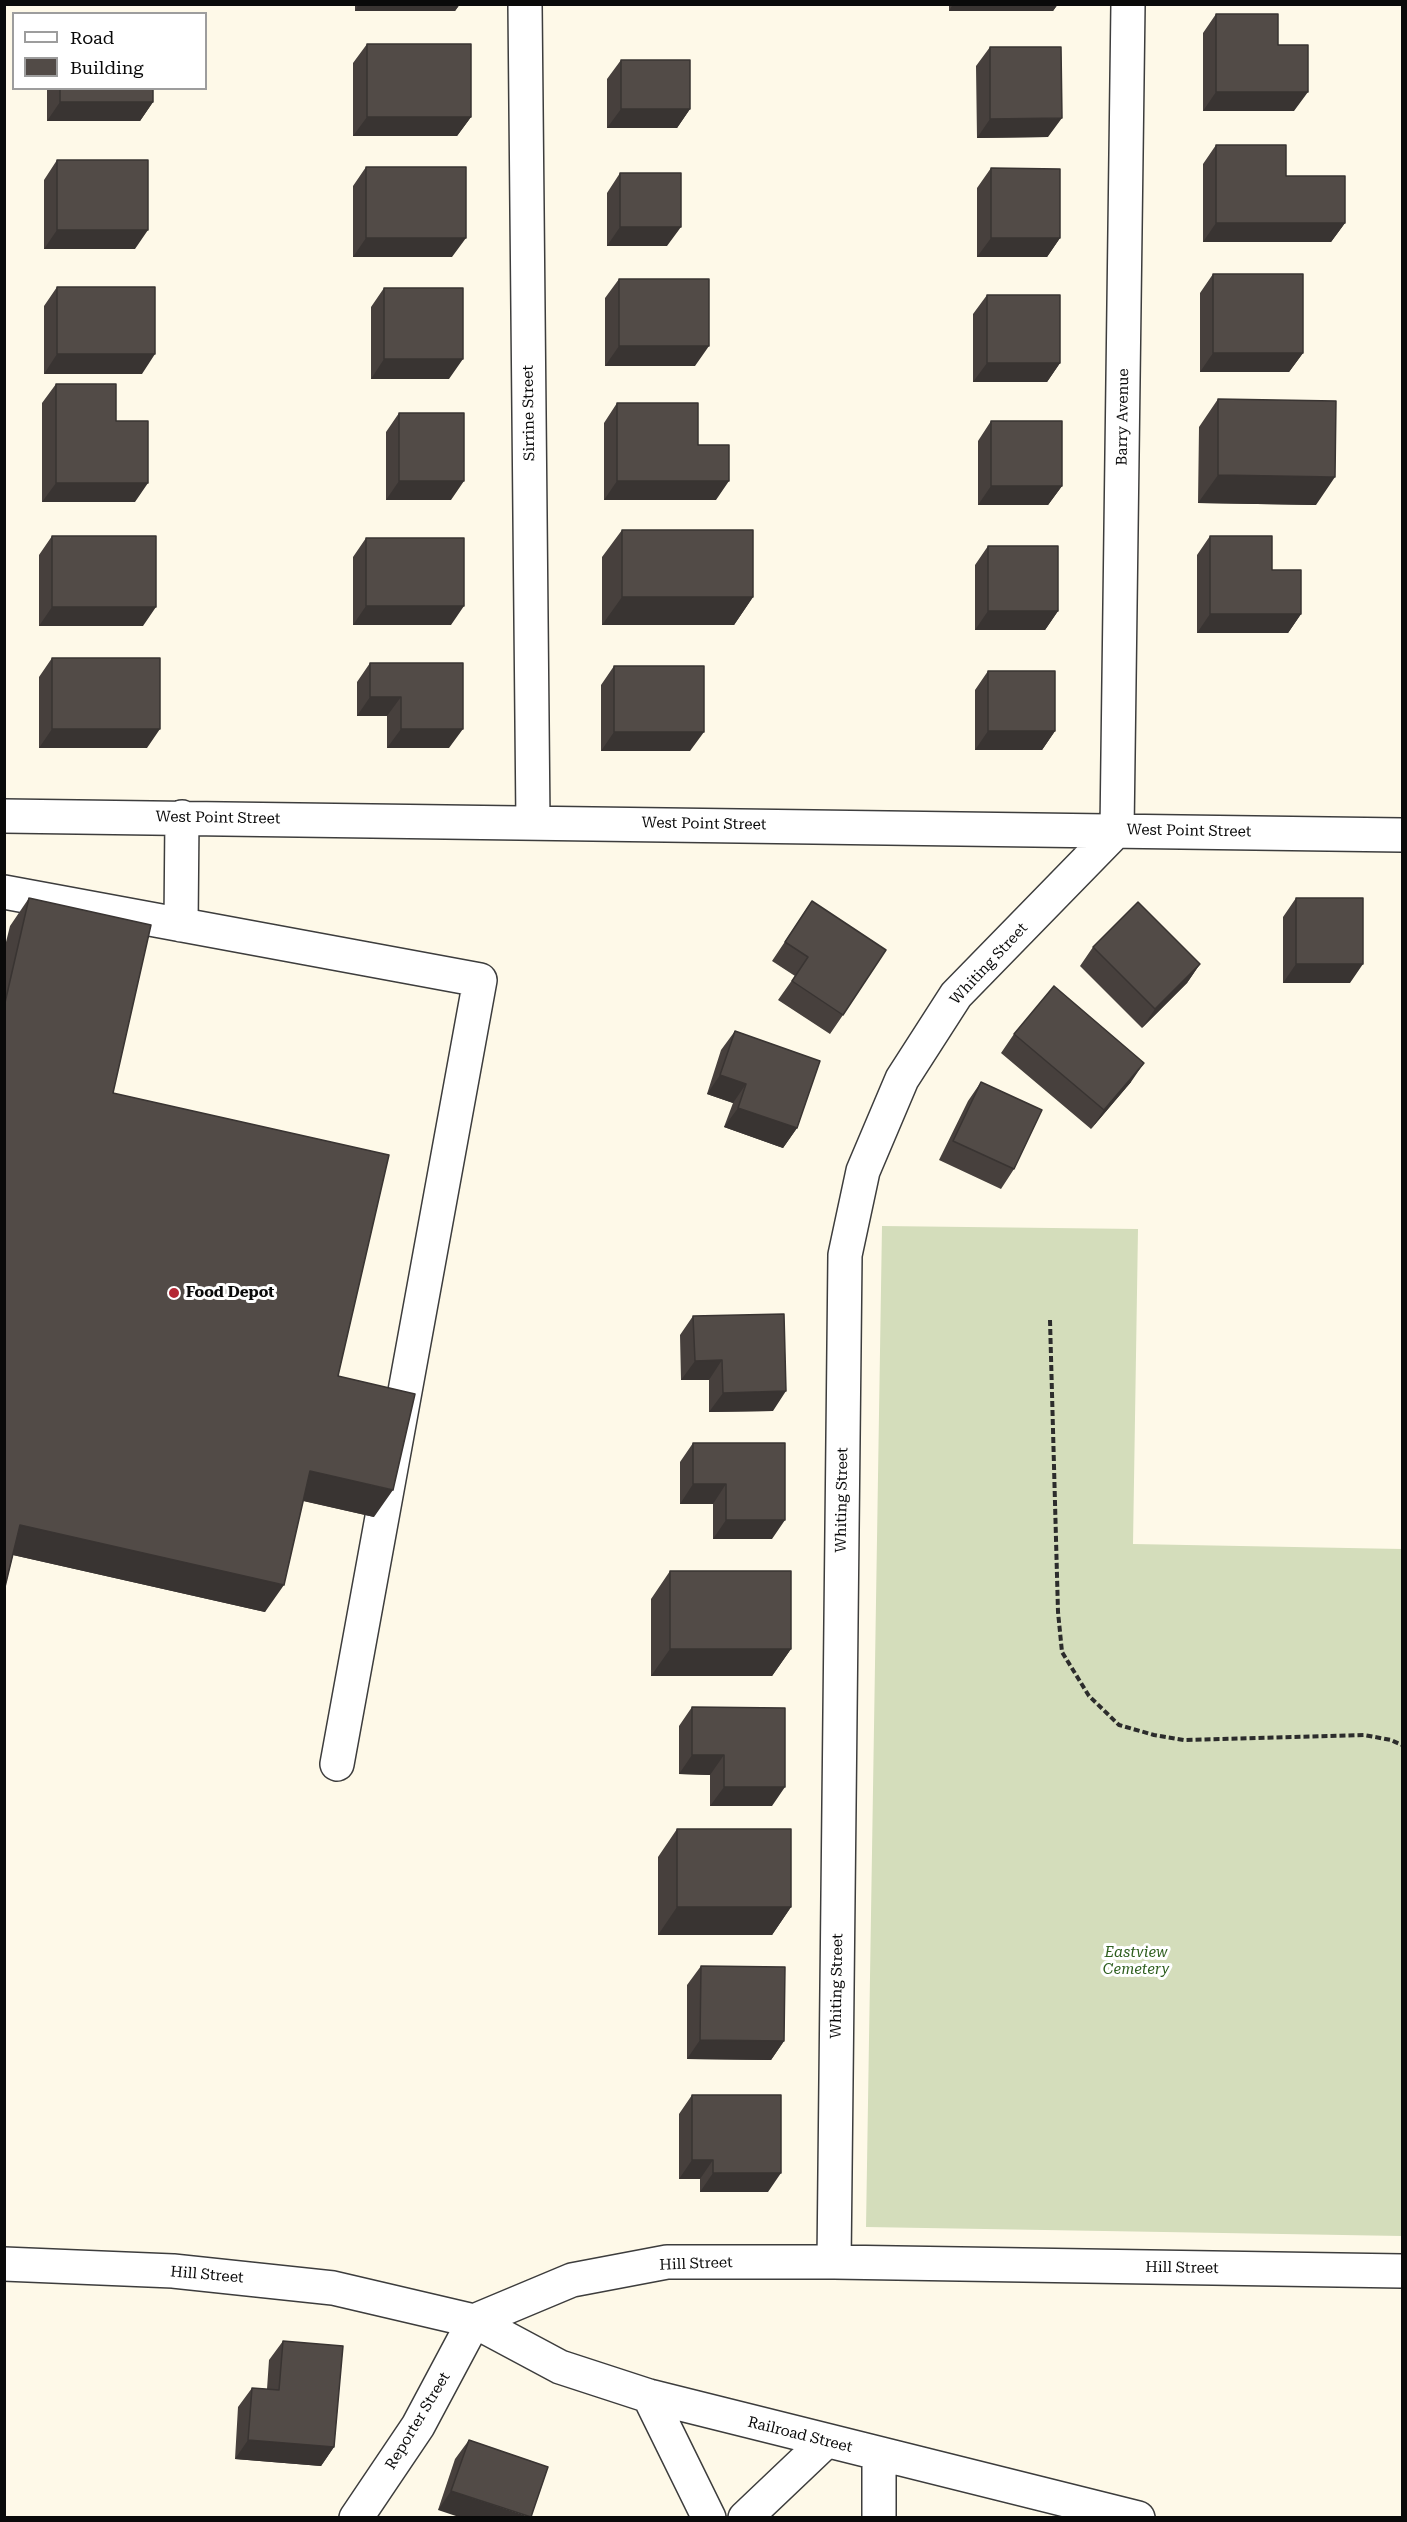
<!DOCTYPE html>
<style>
body{margin:0}
#map{position:relative;width:1407px;height:2522px;overflow:hidden;background:#fef9e8;font-family:"Roboto Serif",serif}
canvas{display:block}
.frame{position:absolute;inset:0;border:6px solid #0a0a0a;pointer-events:none}
.legend{position:absolute;left:12px;top:12px;width:195px;height:78px;box-sizing:border-box;background:#fff;border:2px solid #9d9d9d;margin:0;padding:8px 10px;list-style:none;font-size:18px;color:#0a0a0a}
.legend li{display:flex;align-items:center;gap:12px;height:30px}
.legend b{width:30px;border:2px solid #9d9d9d}
</style>
<div id="map">
<canvas width="1407" height="2522"></canvas>
<div class="frame"></div>
<ul class="legend">
<li><b style="height:8px;background:#fff"></b>Road</li>
<li><b style="height:16px;background:#524b47"></b>Building</li>
</ul>
</div>
<script>
const context = document.querySelector('canvas').getContext('2d');
context.lineJoin = 'round';
function fill(path, color) { context.fillStyle = color; context.fill(path, 'evenodd'); }
const shape = rows => new Path2D(rows.map(r => 'M' + r).join(''));
function strokePath(path, color, width, dash) { context.strokeStyle = color; context.lineWidth = width; context.lineCap = dash ? 'butt' : 'round'; context.setLineDash(dash || []); context.stroke(path); }
function write(font, color, halo, rows, align = 'center') {
  context.font = font + ' "Roboto Serif",serif'; context.lineWidth = 6; context.setLineDash([]); context.textBaseline = 'middle'; context.strokeStyle = halo; context.fillStyle = color; for (const [text, x, y, turn = 0] of rows) {
    context.save(); context.translate(x, y); context.rotate((+turn || 0) * Math.PI / 180); context.textAlign = isNaN(turn) ? turn : align; if (halo) context.strokeText(text, 0, 0); context.fillText(text, 0, 0); context.restore();
  }
}
fill(shape([
 [882,1226,1138,1229,1133,1544,1402,1549,1402,2236,866,2227]
]), '#d4ddbb');
const minor = shape([
 [525,4,533,822],
 [4,816,1402,835],
 [4,892,480,980,337,1764],
 [181,925,182,817],
 [834,2262,845,1255,863,1171,902,1079,956,995,1117,830,1128,4],
 [4,2264,173,2271,333,2288,474,2321,560,2367,649,2396,1138,2518],
 [474,2321,572,2280,667,2262,834,2262,1402,2271],
 [649,2396,709,2518],
 [879,2454,879,2518],
 [356,2518,418,2426,474,2321],
 [745,2518,826,2441]
]);
strokePath(minor, '#3d3d3d', 36);
strokePath(shape([
 [1050,1320,1058,1612,1062,1652,1089,1696,1119,1725,1154,1735,1184,1740,1364,1735,1391,1740,1402,1745]
]), '#2c2c2c', 4, [6, 3]);
strokePath(minor, '#fff', 33);
fill(shape([
 [355,4,460,4,455,11,355,11],
 [949,4,1058,4,1053,11,949,11],
 [1216,14,1294,111,1203,111,1203,33],
 [367,44,471,117,457,136,353,136,353,63],
 [990,47,1048,137,977,138,976,66],
 [621,60,690,109,677,128,607,128,607,79],
 [47,88,153,88,153,102,140,121,47,121],
 [1216,145,1286,176,1345,223,1331,242,1203,242,1203,164],
 [57,160,135,249,44,249,44,180],
 [366,167,452,257,353,257,353,186],
 [991,168,1060,238,1047,257,977,257,977,188],
 [620,173,667,246,607,246,607,193],
 [1213,274,1303,353,1289,372,1200,372,1200,293],
 [619,279,695,366,605,366,605,298],
 [57,287,142,374,44,374,44,306],
 [384,288,449,379,371,379,371,307],
 [987,295,1060,363,1047,382,973,382,973,314],
 [56,384,116,421,135,502,42,502,42,403],
 [1218,399,1316,505,1198,503,1199,427],
 [617,403,698,445,716,500,604,500,604,423],
 [399,413,451,500,386,500,386,432],
 [991,421,1062,486,1048,505,978,505,978,441],
 [622,530,753,597,734,625,602,625,602,557],
 [52,536,143,626,39,626,39,555],
 [1210,536,1272,570,1301,614,1288,633,1197,633,1197,555],
 [366,538,451,625,353,625,353,557],
 [988,546,1058,611,1045,630,975,630,975,565],
 [52,658,147,748,39,748,39,677],
 [370,663,449,748,387,748,387,716,357,716,357,682],
 [614,666,690,751,601,751,601,685],
 [988,671,1055,731,1042,750,975,750,975,690],
 [29,898,113,1093,338,1376,374,1517,303,1501,265,1612,13,1555,4,1591,4,950,10,926],
 [1296,898,1350,983,1283,983,1283,917],
 [812,901,843,1015,830,1034,778,1000,795,976,772,961],
 [1093,947,1200,964,1187,983,1142,1028,1080,966],
 [735,1031,797,1128,783,1148,724,1127,733,1103,707,1094,721,1050],
 [1014,1034,1131,1082,1091,1129,1001,1053],
 [981,1082,1014,1169,1001,1189,939,1160,968,1101],
 [693,1316,773,1411,709,1412,709,1380,681,1380,680,1335],
 [693,1443,772,1539,713,1539,713,1504,680,1504,680,1462],
 [670,1571,791,1649,772,1676,651,1676,651,1599],
 [692,1707,772,1806,710,1806,710,1775,679,1774,679,1726],
 [677,1829,791,1907,772,1935,658,1935,658,1857],
 [701,1966,784,2041,771,2060,687,2059,687,1985],
 [692,2095,768,2192,700,2192,700,2179,679,2179,679,2114],
 [283,2341,334,2447,321,2466,235,2459,238,2407,252,2388,267,2389,269,2360],
 [469,2440,548,2467,438,2510,455,2459]
]), '#47403d');
fill(shape([
 [359,4,460,4,455,11,355,11],
 [953,4,1058,4,1053,11,949,11],
 [1216,92,1308,92,1294,111,1203,111],
 [60,102,153,102,140,121,47,121],
 [621,109,690,109,677,128,607,128],
 [367,117,471,117,457,136,353,136],
 [1062,118,1048,137,977,138,990,119],
 [1216,223,1345,223,1331,242,1203,242],
 [620,227,681,227,667,246,607,246],
 [57,230,148,230,135,249,44,249],
 [366,238,466,238,452,257,353,257],
 [991,238,1060,238,1047,257,977,257],
 [619,346,709,346,695,366,605,366],
 [1213,353,1303,353,1289,372,1200,372],
 [57,354,155,354,142,374,44,374],
 [384,359,463,359,449,379,371,379],
 [987,363,1060,363,1047,382,973,382],
 [1218,475,1335,477,1316,505,1198,503],
 [399,481,464,481,451,500,386,500],
 [617,481,729,481,716,500,604,500],
 [56,483,148,483,135,502,42,502],
 [991,486,1062,486,1048,505,978,505],
 [622,597,753,597,734,625,602,625],
 [366,606,464,606,451,625,353,625],
 [52,607,156,607,143,626,39,626],
 [988,611,1058,611,1045,630,975,630],
 [1210,614,1301,614,1288,633,1197,633],
 [370,697,401,697,387,716,357,716],
 [52,729,160,729,147,748,39,748],
 [401,729,463,729,449,748,387,748],
 [988,731,1055,731,1042,750,975,750],
 [614,732,704,732,690,751,601,751],
 [1200,964,1187,983,1142,1028,1155,1009],
 [1296,964,1363,964,1350,983,1283,983],
 [1144,1063,1131,1082,1091,1129,1104,1110],
 [720,1075,746,1084,733,1103,707,1094],
 [738,1108,797,1128,783,1148,724,1127],
 [722,1360,709,1380,681,1380,695,1361],
 [786,1391,773,1411,709,1412,723,1393],
 [310,1471,393,1490,374,1517,291,1498],
 [693,1484,726,1484,713,1504,680,1504],
 [726,1520,785,1520,772,1539,713,1539],
 [20,1525,284,1585,265,1612,4,1553],
 [670,1649,791,1649,772,1676,651,1676],
 [692,1755,724,1755,710,1775,679,1774],
 [724,1787,785,1787,772,1806,710,1806],
 [677,1907,791,1907,772,1935,658,1935],
 [700,2040,784,2041,771,2060,687,2059],
 [692,2160,713,2160,700,2179,679,2179],
 [713,2173,781,2173,768,2192,700,2192],
 [248,2440,334,2447,321,2466,235,2459],
 [451,2491,530,2517,459,2517,438,2510]
]), '#393432');
const building = shape([
 [1216,14,1278,14,1278,45,1308,45,1308,92,1216,92,1216,14],
 [367,44,471,44,471,117,367,117,367,44],
 [990,47,1061,47,1062,118,990,119,990,47],
 [621,60,690,60,690,109,621,109,621,60],
 [60,88,153,88,153,102,60,102,60,88],
 [1216,145,1286,145,1286,176,1345,176,1345,223,1216,223,1216,145],
 [57,160,148,160,148,230,57,230,57,160],
 [366,167,466,167,466,238,366,238,366,167],
 [991,168,1060,169,1060,238,991,238,991,168],
 [620,173,681,173,681,227,620,227,620,173],
 [1213,274,1303,274,1303,353,1213,353,1213,274],
 [619,279,709,279,709,346,619,346,619,279],
 [57,287,155,287,155,354,57,354,57,287],
 [384,288,463,288,463,359,384,359,384,288],
 [987,295,1060,295,1060,363,987,363,987,295],
 [56,384,116,384,116,421,148,421,148,483,56,483,56,384],
 [1218,399,1336,401,1335,477,1218,475,1218,399],
 [617,403,698,403,698,445,729,445,729,481,617,481,617,403],
 [399,413,464,413,464,481,399,481,399,413],
 [991,421,1062,421,1062,486,991,486,991,421],
 [622,530,753,530,753,597,622,597,622,530],
 [52,536,156,536,156,607,52,607,52,536],
 [1210,536,1272,536,1272,570,1301,570,1301,614,1210,614,1210,536],
 [366,538,464,538,464,606,366,606,366,538],
 [988,546,1058,546,1058,611,988,611,988,546],
 [52,658,160,658,160,729,52,729,52,658],
 [370,663,463,663,463,729,401,729,401,697,370,697,370,663],
 [614,666,704,666,704,732,614,732,614,666],
 [988,671,1055,671,1055,731,988,731,988,671],
 [29,898,151,925,113,1093,389,1155,338,1376,415,1394,393,1490,310,1471,284,1585,20,1525,4,1591,4,1007,29,898],
 [1296,898,1363,898,1363,964,1296,964,1296,898],
 [812,901,886,950,843,1015,792,981,808,957,785,942,812,901],
 [1138,902,1200,964,1155,1009,1093,947,1138,902],
 [1054,986,1144,1063,1104,1110,1014,1034,1054,986],
 [735,1031,820,1061,797,1128,738,1108,746,1084,720,1075,735,1031],
 [981,1082,1042,1110,1014,1169,953,1141,981,1082],
 [784,1314,786,1391,723,1393,722,1360,695,1361,693,1316,784,1314],
 [693,1443,785,1443,785,1520,726,1520,726,1484,693,1484,693,1443],
 [670,1571,791,1571,791,1649,670,1649,670,1571],
 [692,1707,785,1708,785,1787,724,1787,724,1755,692,1755,692,1707],
 [677,1829,791,1829,791,1907,677,1907,677,1829],
 [701,1966,785,1967,784,2041,700,2040,701,1966],
 [692,2095,781,2095,781,2173,713,2173,713,2160,692,2160,692,2095],
 [283,2341,343,2346,334,2447,248,2440,252,2388,279,2390,283,2341],
 [469,2440,548,2467,531,2517,451,2491,469,2440]
]);
fill(building, '#524b47');
strokePath(building, '#393432', 1.5);
for (const [x, y, r, color] of [
 [174,1293,6,"#b42835"]
]) { const dot = new Path2D(); dot.arc(x, y, r, 0, 2 * Math.PI); context.fillStyle = color; context.fill(dot); strokePath(dot, '#fff', 2); }
write('15px', '#0a0a0a', '#fff', [
 ["Sirrine Street",529,413,-91],
 ["Barry Avenue",1123,417,-89],
 ["West Point Street",218,818,1],
 ["West Point Street",704,824,1],
 ["West Point Street",1189,831,1],
 ["Whiting Street",989,964,-47],
 ["Whiting Street",842,1500,-89],
 ["Whiting Street",837,1986,-89],
 ["Hill Street",696,2264,-2],
 ["Hill Street",1182,2268,1],
 ["Hill Street",207,2275,5],
 ["Reporter Street",418,2421,-59],
 ["Railroad Street",800,2435,14]
]);
write('bold 15px', '#0a0a0a', '#fff', [
 ["Food Depot",186,1293]
], 'left');
write('italic 15px', '#2e5e1e', '#fff', [
 ["Eastview",1136,1953],
 ["Cemetery",1136,1970]
]);
</script>
